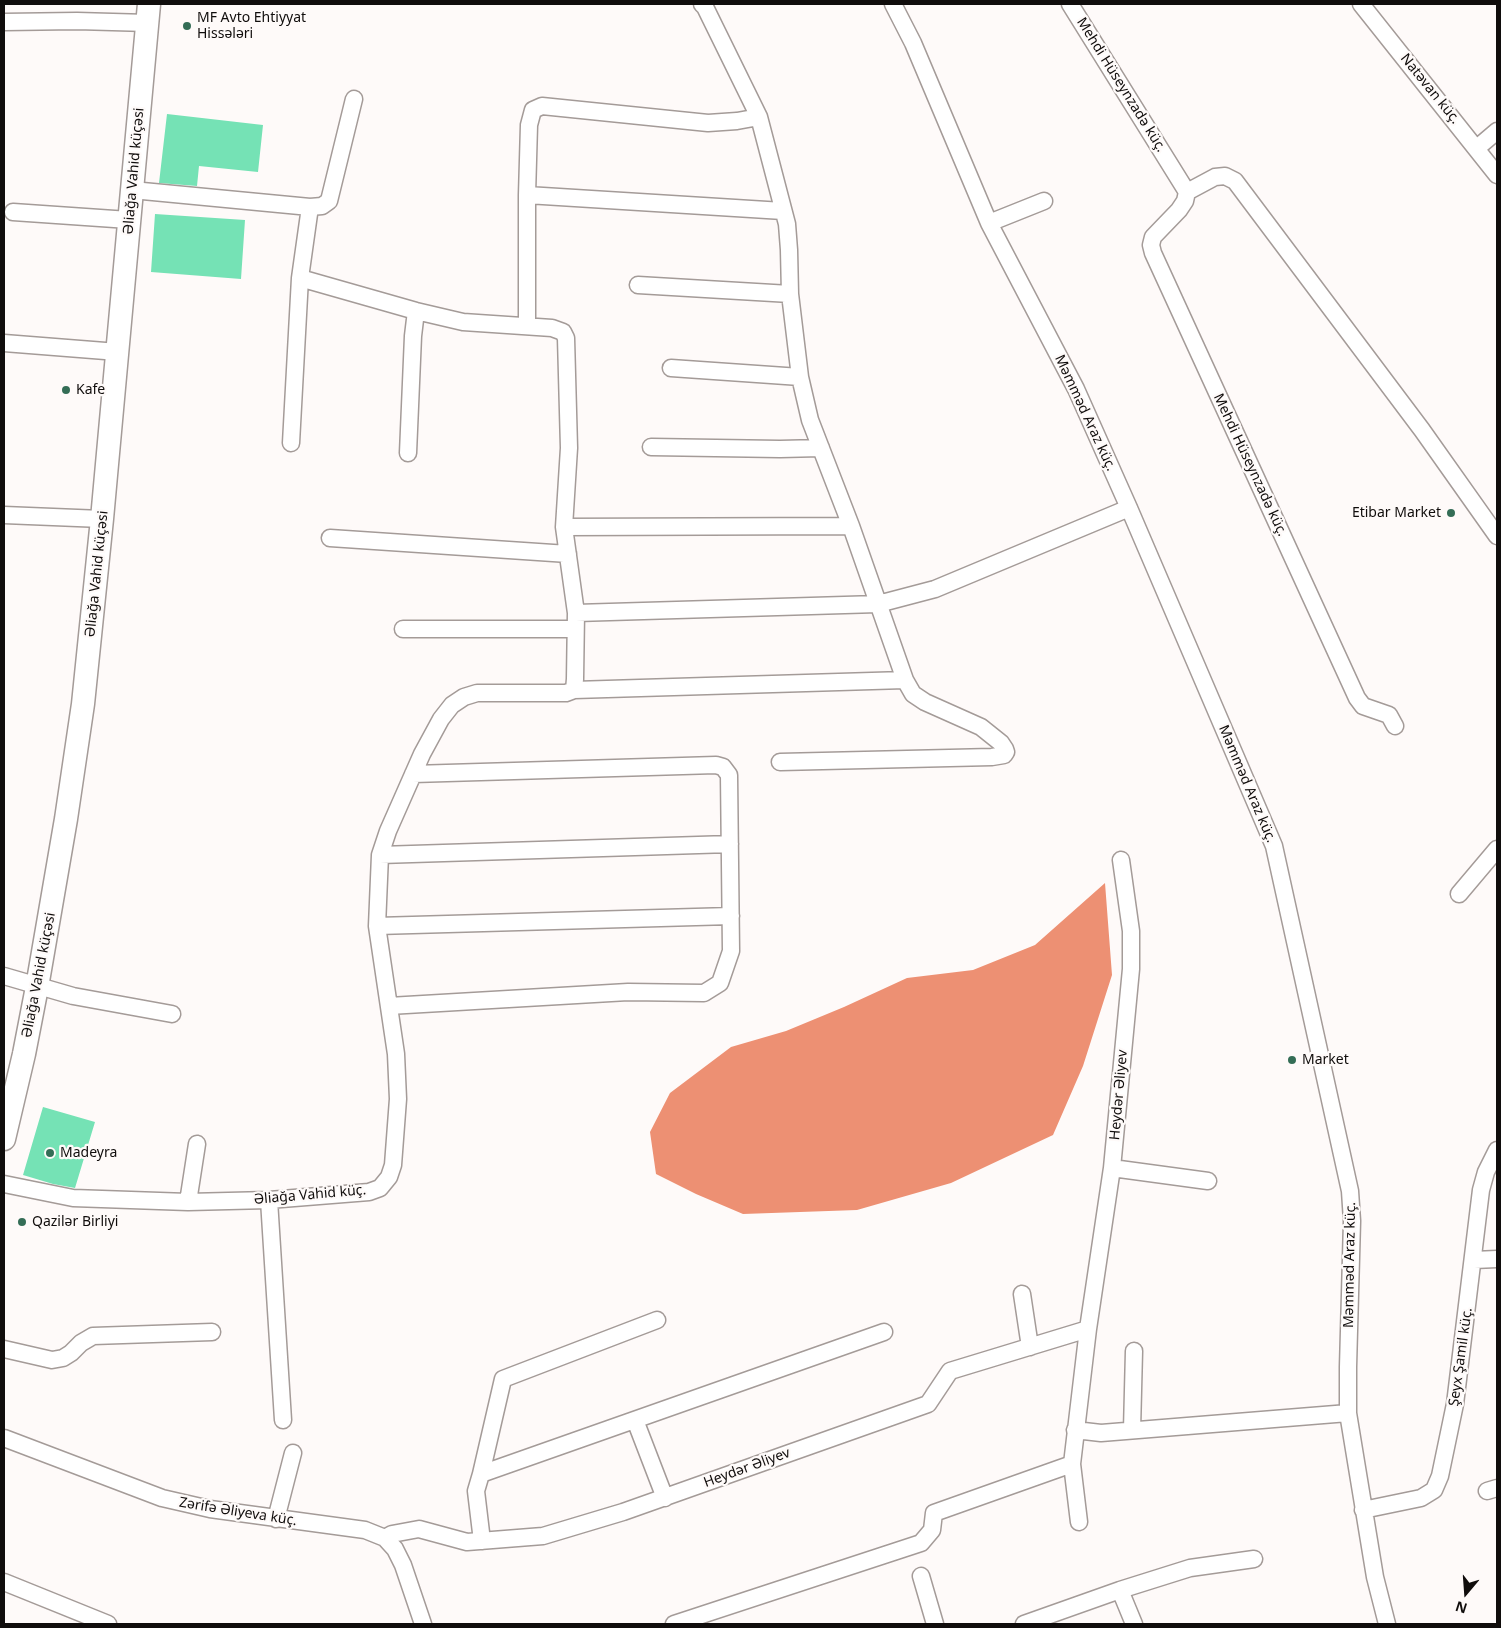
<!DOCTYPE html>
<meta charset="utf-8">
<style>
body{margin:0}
#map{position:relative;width:1501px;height:1628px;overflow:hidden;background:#fefaf9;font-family:"Noto Sans",sans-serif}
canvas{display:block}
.frame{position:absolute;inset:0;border:5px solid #100d0c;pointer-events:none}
.north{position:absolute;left:1441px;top:1568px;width:50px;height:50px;-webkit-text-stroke:4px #fefaf9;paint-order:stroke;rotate:198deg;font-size:14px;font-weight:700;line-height:20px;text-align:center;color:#100d0c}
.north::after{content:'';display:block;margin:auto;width:18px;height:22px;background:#100d0c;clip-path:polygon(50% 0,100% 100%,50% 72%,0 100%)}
</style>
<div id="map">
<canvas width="1501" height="1628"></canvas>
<div class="frame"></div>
<div class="north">N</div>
</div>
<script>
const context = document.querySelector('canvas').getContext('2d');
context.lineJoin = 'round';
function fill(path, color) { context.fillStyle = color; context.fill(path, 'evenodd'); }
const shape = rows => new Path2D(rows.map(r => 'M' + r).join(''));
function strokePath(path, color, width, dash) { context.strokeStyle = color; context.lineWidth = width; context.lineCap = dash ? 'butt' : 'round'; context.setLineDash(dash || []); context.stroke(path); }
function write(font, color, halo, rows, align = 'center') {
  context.font = font + ' "Noto Sans",sans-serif'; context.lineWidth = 4.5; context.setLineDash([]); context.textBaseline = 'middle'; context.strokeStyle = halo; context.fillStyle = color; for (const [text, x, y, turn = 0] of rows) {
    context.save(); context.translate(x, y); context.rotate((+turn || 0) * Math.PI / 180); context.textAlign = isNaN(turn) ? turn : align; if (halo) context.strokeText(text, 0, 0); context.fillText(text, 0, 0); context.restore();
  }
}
fill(shape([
 [1105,883,1112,975,1083,1066,1053,1135,951,1183,857,1210,743,1214,696,1194,656,1174,650,1132,670,1093,731,1047,786,1031,844,1007,907,978,973,970,1035,945]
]), '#ed9073');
fill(shape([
 [167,114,263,125,258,172,199,166,197,186,159,183],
 [155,214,245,220,241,279,151,272],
 [43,1107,95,1122,75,1188,53,1184,23,1175]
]), '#75e2b5');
const street = shape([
 [702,4,705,7,759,117,787,224,789,250,790,294,800,377,810,420,851,526,905,680,913,694,925,702,981,727,1001,743,1005,749,1006,752,1004,755,992,757,780,762],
 [893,4,913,43,989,223,1076,389,1129,508,1274,846,1350,1191,1352,1221,1348,1367,1348,1413,1375,1577,1387,1624],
 [1070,4,1187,192,1215,177,1225,176,1235,181,1422,430,1497,536],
 [1361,4,1497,175],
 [4,22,77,21,148,23],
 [1477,148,1497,131],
 [1187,192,1185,201,1179,210,1153,237,1151,245,1153,253,1357,698,1363,706,1389,715,1395,726],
 [527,195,783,211],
 [310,207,322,206,329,201,354,99],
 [13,212,129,220],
 [989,223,1044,201],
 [638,285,790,294],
 [527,326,527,195,529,125,533,110,542,106,708,123,737,121,759,117],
 [4,343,118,352],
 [671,368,800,377],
 [291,443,300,278],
 [651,447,780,449,821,448],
 [408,453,413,336,416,311],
 [4,515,102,519],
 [564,527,851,526],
 [330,538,568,554],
 [576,613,878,604,935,589,1129,508],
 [403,629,575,629],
 [574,690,905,680],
 [380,855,730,844],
 [1459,894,1497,849],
 [377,926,731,916],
 [4,976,73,996,172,1014],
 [389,1006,628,992,704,993,720,983,731,951,729,775,723,767,716,765,413,774],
 [1112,1168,1208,1181],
 [4,1184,73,1198,188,1202,269,1200,369,1192,380,1188,389,1177,393,1165,398,1099,396,1054,377,926,380,855,388,831,422,754,441,719,452,705,464,697,477,693,566,693,574,690,575,679,576,613,564,527,569,448,566,338,563,332,552,328,463,322,416,311,300,278,310,207,132,190],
 [269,1200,283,1420],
 [188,1202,197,1144],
 [1474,1260,1497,1259],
 [1022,1294,1030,1347],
 [4,1349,52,1360,63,1358,71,1353,81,1343,93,1336,212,1332],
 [635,1420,665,1498],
 [1075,1430,1101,1433,1348,1413],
 [1132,1430,1134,1351],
 [4,1438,162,1498,210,1509,365,1530,385,1538,395,1549,403,1565,423,1624],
 [481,1474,503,1379,657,1320],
 [1487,1491,1497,1488],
 [1363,1510,1421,1498,1434,1490,1440,1476,1455,1404,1481,1190,1486,1172,1497,1150],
 [276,1519,293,1453],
 [1079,1522,1072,1464,1088,1329,1112,1168,1131,969,1131,931,1121,860],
 [385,1538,392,1534,419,1529,467,1542,543,1536,623,1512,928,1404,950,1371,1088,1329],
 [482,1541,476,1491,481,1474,884,1332],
 [921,1576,935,1624],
 [4,1582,108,1624],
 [1120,1590,1134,1624],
 [674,1624,921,1543,932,1530,934,1513,1072,1464],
 [1024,1624,1120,1590,1190,1568,1254,1559]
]);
const secondary = shape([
 [4,1139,24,1054,37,987,66,819,83,704,102,519,149,4]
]);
strokePath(street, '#a49b98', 19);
strokePath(secondary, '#a49b98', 25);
strokePath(street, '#fff', 16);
strokePath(secondary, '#fff', 22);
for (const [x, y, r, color] of [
 [187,26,5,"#346d56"],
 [66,390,5,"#346d56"],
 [1451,513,5,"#346d56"],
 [1292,1060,5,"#346d56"],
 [50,1153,5,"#346d56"],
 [22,1222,5,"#346d56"]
]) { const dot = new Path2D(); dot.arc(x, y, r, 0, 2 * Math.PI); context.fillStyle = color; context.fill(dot); strokePath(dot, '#fefaf9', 2); }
write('14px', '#100d0c', '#fefaf9', [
 ["MF Avto Ehtiyyat",197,18],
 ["Hissələri",197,34],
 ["Kafe",76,390],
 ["Etibar Market",1441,513,"right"],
 ["Market",1302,1060],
 ["Madeyra",60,1153],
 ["Qazilər Birliyi",32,1222]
], 'left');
write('14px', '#100d0c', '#fefaf9', [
 ["Mehdi Hüseynzadə küç.",1121,85,58],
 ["Natəvan küç.",1430,89,51],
 ["Əliağa Vahid küçəsi",134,171,-85],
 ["Məmməd Araz küç.",1085,413,65],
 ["Mehdi Hüseynzadə küç.",1250,465,65],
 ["Əliağa Vahid küçəsi",97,574,-84],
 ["Məmməd Araz küç.",1247,784,67],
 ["Əliağa Vahid küçəsi",39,975,-79],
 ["Heydər Əliyev",1119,1095,-85],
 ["Əliağa Vahid küç.",310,1195,-5],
 ["Məmməd Araz küç.",1350,1265,-89],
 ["Şeyx Şamil küç.",1461,1357,-82],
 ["Heydər Əliyev",747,1468,-20],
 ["Zərifə Əliyeva küç.",238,1512,9]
]);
</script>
